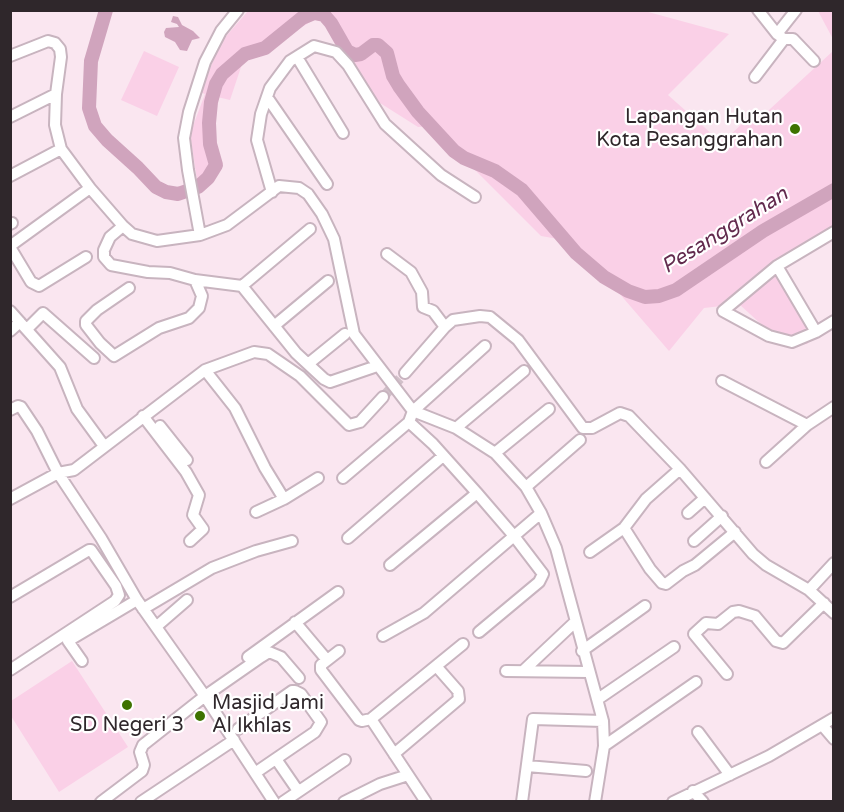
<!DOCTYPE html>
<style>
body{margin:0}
#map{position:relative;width:844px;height:812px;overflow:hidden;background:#fae6f0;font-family:"Varela Round",sans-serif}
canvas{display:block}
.frame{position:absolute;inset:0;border:12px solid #2f272b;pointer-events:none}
</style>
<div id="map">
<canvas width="844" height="812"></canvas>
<div class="frame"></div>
</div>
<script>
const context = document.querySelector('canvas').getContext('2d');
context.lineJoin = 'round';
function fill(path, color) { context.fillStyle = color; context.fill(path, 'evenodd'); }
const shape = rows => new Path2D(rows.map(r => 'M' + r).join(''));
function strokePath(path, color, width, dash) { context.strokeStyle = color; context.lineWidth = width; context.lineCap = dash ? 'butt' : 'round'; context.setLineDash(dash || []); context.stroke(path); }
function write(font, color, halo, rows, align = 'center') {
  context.font = font + ' "Varela Round",sans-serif'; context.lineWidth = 4.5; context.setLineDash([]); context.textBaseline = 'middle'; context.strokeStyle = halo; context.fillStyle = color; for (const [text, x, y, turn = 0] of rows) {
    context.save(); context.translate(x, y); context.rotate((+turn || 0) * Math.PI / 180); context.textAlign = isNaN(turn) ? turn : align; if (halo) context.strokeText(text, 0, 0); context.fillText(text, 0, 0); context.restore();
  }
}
fill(shape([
 [641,10,729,34,668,95,722,143,751,115,757,121,833,51,833,227,780,259,820,331,807,344,785,346,739,304,704,308,669,351,606,278,576,253,564,240,541,236,431,126,418,127,380,103,319,17,243,61,230,100,213,96,209,123,210,144,216,165,208,178,198,187,190,134,205,94,200,92,221,42,248,11],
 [818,11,833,11,833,39],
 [144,51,179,67,157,116,121,100],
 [72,661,128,747,59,792,11,716,11,701]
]), '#fad0e7');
fill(shape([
 [173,16,178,17,182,25,193,31,200,38,192,40,187,51,180,50,175,42,165,37,164,32,166,28,179,27,177,24,171,22]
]), '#d0a4bd');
strokePath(shape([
 [106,10,91,61,89,108,95,126,107,140,138,168,156,187,166,192,178,194,198,187,208,178,216,165,210,144,209,123,211,102,216,84,222,74,245,54,265,48,302,18,314,13,324,15,331,23,347,51,355,55,361,54,373,45,378,45,387,53,393,76,399,86,418,112,454,151,464,158,495,171,522,190,576,253,604,277,628,291,645,297,659,296,676,290,763,231,834,190]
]), '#d0a4bd', 14);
strokePath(shape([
 [383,397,405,373]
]), '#d1c0c9', 10, [10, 5]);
const minor = shape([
 [758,10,777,34,784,39,793,39,814,61],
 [777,34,796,10],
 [10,56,48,41,55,43,60,49,61,57,56,94,55,125,61,149,90,188,123,226,132,234,157,241,200,235,188,170,184,138,189,112,205,62,221,31,238,10],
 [297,57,343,133],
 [755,77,784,39],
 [267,97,327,184],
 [10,117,56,94],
 [10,176,61,149],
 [272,192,257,140,261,114,270,88,290,61,314,46,336,52,348,65,385,124,441,175,475,197],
 [10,224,12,223],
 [123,226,110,237,104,250,104,257,111,265,148,272,170,273,195,280,242,286,296,353,324,379,330,382,377,366],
 [834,232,777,266,723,311,769,336,792,342,816,332,834,321],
 [200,235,227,225,279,186,299,188,308,194,322,214,334,239,354,334,413,411,409,422,343,478],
 [10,246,90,188],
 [10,247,31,282,39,286,86,257],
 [387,254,411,272,422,292,423,307,433,311,445,327],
 [777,266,816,332],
 [242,286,310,229],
 [129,288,97,310,86,321,86,325,100,343,114,356,159,328,189,318,199,308,202,296,195,280],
 [10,311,60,367,77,409,104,446],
 [274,326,328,281],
 [27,329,43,313,94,358],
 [10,331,20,322],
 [308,364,345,334],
 [205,370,235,408,265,468,284,499,256,512],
 [405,373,445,327,453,320,480,316,490,317,518,340,583,428,592,428,620,413,629,416,680,469,753,554,766,565,809,590,834,613],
 [722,381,807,425],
 [10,410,18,406,21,407,37,431,58,473,101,538,137,600,202,692,274,802],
 [143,416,186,472,199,495,193,515,203,529,190,541],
 [409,422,433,444,477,493,514,536,543,574,539,582,479,632],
 [160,426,187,460],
 [456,428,524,371],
 [495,453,549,409],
 [766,462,807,425,834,407],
 [526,487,580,440],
 [10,499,58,473,74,470,205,370,254,352,268,354,300,376,349,425,360,422,383,397],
 [284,499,318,478],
 [541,513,556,548,603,721,604,746,595,802],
 [688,513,705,498],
 [624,528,650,569,662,583,666,584,683,571,695,565,735,532],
 [348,538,443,456],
 [694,541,722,516],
 [590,552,624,528,646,499,680,469],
 [390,565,477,493],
 [809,590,834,563],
 [10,597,89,550,91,550,116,586,119,595,115,601,10,670],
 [143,609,212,568,256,551,292,541],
 [295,622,327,660],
 [157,626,187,600],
 [383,636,424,613,541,513,526,487,495,453,456,428,413,411,485,346],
 [68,641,137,600],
 [68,641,82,661],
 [339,651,321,665,321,670,359,720,362,721,371,719,463,644],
 [582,651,645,606],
 [248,657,338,592],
 [506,671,589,672],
 [523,671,575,622],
 [727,674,694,634,706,623,718,624,733,612,739,611,755,616,776,641,783,643,824,603],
 [598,699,674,647],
 [371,719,426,802],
 [822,725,834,739],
 [238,729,292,691,295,691,301,694,321,722,315,732,255,773],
 [698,732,730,775],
 [604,746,696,682],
 [394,754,459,699,458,691,436,666],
 [276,759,296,788],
 [527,766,586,771],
 [693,791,703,802],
 [101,802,142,771,144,765,140,752,143,745,205,696,261,657,269,652,281,657,299,678],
 [141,802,234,740],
 [283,802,345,760],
 [344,802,380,784,408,775],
 [522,802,533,719,603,721],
 [673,802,769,756,834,718]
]);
strokePath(minor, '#c8b4bf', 14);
strokePath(minor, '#fff', 10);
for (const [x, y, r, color] of [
 [795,129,6,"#3e7300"],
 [127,705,6,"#3e7300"],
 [200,716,6,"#3e7300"]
]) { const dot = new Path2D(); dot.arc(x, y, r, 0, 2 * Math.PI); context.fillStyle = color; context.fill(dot); strokePath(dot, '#fff', 2); }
write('20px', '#2f272b', '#fff', [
 ["Lapangan Hutan",783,118],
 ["Kota Pesanggrahan",783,141],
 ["Masjid Jami",212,704,"left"],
 ["Al Ikhlas",212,727,"left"],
 ["SD Negeri 3",127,726,"center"]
], 'right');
write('italic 21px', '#622b4e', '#fff', [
 ["Pesanggrahan",725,231,-32]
]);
</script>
